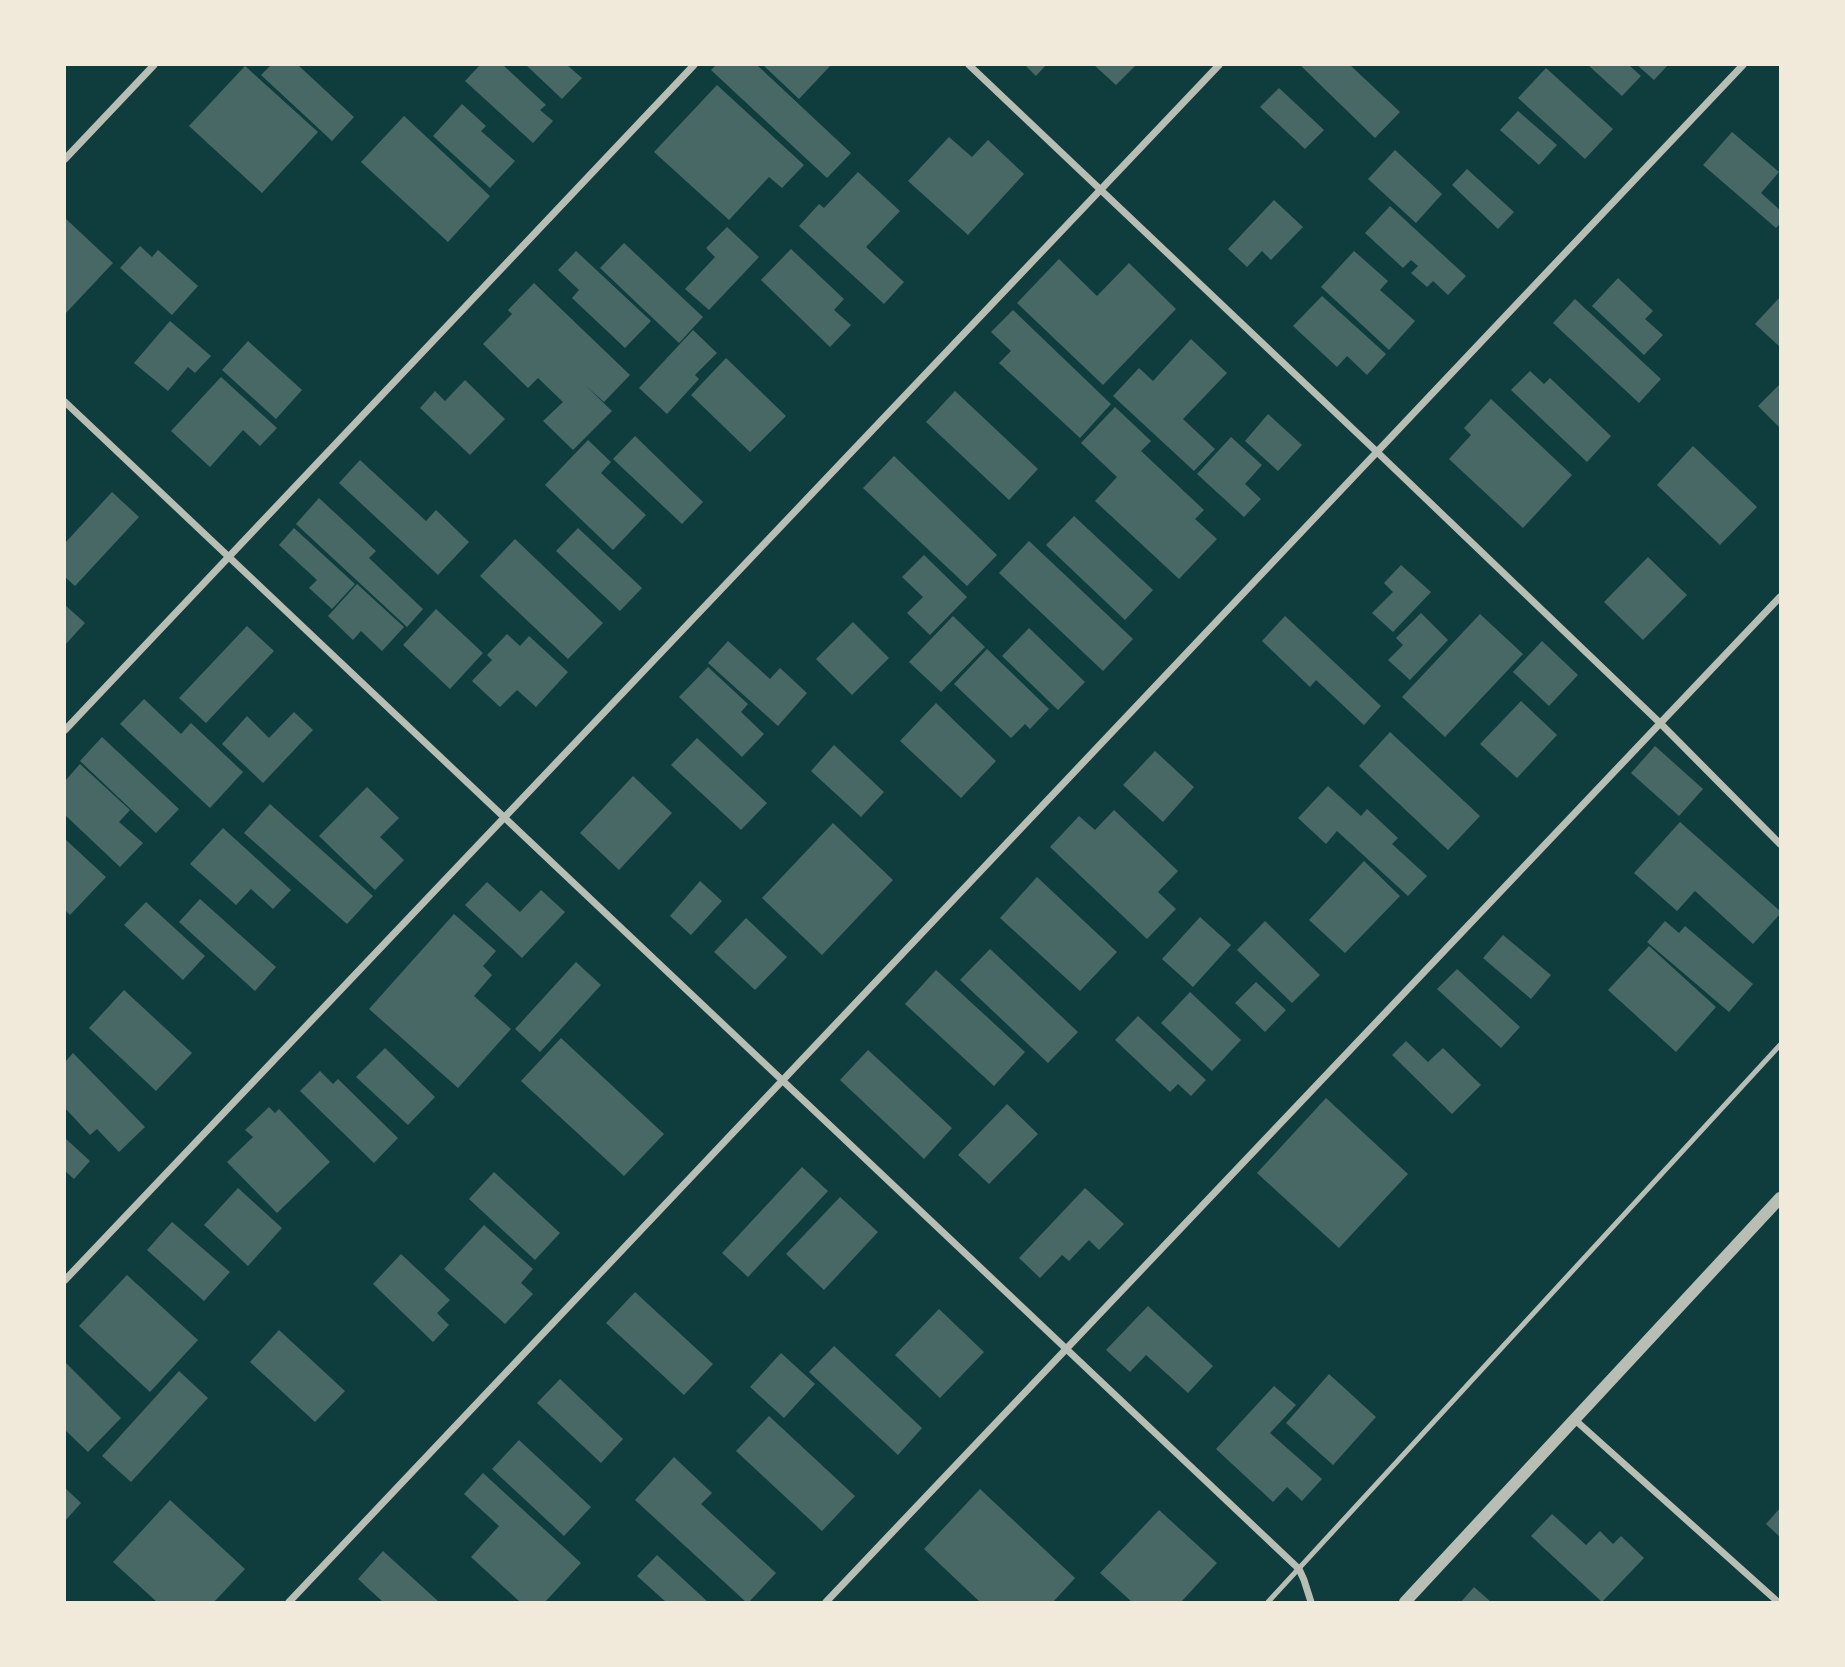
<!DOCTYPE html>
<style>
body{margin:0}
#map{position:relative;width:1845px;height:1667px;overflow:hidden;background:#0f3d3e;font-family:"Source Sans 3",sans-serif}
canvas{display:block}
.frame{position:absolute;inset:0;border:66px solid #f1e9da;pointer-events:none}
</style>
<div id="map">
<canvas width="1845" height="1667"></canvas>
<div class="frame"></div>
</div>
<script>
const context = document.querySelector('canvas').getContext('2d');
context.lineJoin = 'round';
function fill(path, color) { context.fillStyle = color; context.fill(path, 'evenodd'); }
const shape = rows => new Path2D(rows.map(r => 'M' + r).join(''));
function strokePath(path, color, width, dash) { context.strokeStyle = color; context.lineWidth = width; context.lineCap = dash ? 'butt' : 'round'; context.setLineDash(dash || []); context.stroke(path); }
fill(shape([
 [271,65,298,65,354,117,332,141,261,75],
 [480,65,503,65,546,105,540,110,553,121,533,143,465,81],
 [526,65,570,65,568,66,582,78,562,99],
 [716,65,757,65,851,153,827,178,711,70],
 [763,65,831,65,799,99],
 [1025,65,1046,65,1036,76],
 [1094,65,1136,65,1116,85],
 [1300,65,1350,65,1400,112,1375,138],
 [1588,65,1629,65,1641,76,1622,96],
 [1637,65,1668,65,1654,80],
 [245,66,318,132,262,193,189,126],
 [1546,68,1613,129,1585,159,1518,98],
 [717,85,804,165,782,188,769,177,729,220,654,152],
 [1279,88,1324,130,1305,149,1260,107],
 [462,104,486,126,481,131,515,161,490,188,433,136],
 [1518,111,1557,145,1539,165,1500,130],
 [404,116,490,196,448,242,361,162],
 [1732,132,1779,172,1761,193,1780,210,1780,224,1776,228,1703,165],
 [949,137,972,157,988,140,1024,174,968,235,908,181],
 [1395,150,1442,194,1416,223,1368,179],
 [1467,169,1514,212,1498,229,1452,185],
 [858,172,900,211,866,247,904,282,884,304,799,226,819,204,824,208],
 [1274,200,1303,227,1271,260,1262,251,1247,267,1228,249],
 [1390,206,1466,276,1448,295,1433,281,1427,287,1411,273,1418,266,1411,260,1403,268,1365,233],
 [65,218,113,263,65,314],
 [727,227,759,257,709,310,685,289,715,257,706,248],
 [624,243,703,317,679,343,600,268],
 [140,246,152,257,158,250,198,286,172,315,120,268],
 [791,249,844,299,834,310,851,325,830,347,761,280],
 [576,251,651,321,625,348,572,298,579,290,558,270],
 [1354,251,1388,281,1380,290,1415,321,1389,350,1321,287],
 [1059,259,1097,296,1129,263,1176,309,1103,385,1017,303],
 [1618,278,1653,311,1645,319,1663,335,1644,355,1592,306],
 [534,283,630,375,604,402,585,385,612,411,573,450,543,421,563,402,538,378,528,388,483,344,512,314,508,310],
 [1322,296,1386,354,1367,375,1347,356,1337,367,1293,326],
 [1780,297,1780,347,1755,324],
 [1575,299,1661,379,1639,403,1553,323],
 [1013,310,1111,404,1080,438,999,363,1011,351,991,332],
 [170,321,211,356,195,373,188,367,168,391,134,363],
 [693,330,717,353,695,375,699,379,667,414,639,388],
 [1191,339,1227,373,1183,419,1215,449,1194,471,1113,396,1139,368,1153,381],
 [248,341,302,390,276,419,222,370],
 [726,358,786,416,750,452,691,395],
 [1530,371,1544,384,1550,378,1611,436,1587,462,1511,390],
 [221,377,277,428,260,446,243,430,210,467,171,431],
 [465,380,505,419,470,455,420,408,435,391,445,401],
 [1780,384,1780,428,1758,406],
 [955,391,1038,469,1009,500,926,422],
 [1491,399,1572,475,1523,528,1449,459,1471,435,1464,428],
 [1115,407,1151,441,1141,451,1204,510,1195,519,1217,539,1179,579,1095,501,1117,477,1081,443],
 [1268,414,1302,445,1278,471,1245,441],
 [635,436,703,502,682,524,613,459],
 [1231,437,1262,465,1245,484,1261,499,1244,517,1197,474],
 [588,440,611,462,601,473,646,515,613,550,545,485],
 [1693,446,1757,507,1720,545,1657,485],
 [894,456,997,555,967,586,863,488],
 [360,460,426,521,436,510,469,542,438,575,339,483],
 [112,492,139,517,75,586,65,577,65,543],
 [319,498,376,551,369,558,423,609,407,627,296,524],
 [1074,516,1153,590,1125,620,1046,545],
 [294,528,355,584,332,609,309,588,317,580,279,545],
 [578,528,642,588,620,611,556,551],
 [515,539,603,623,568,659,480,576],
 [1029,541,1133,639,1103,671,999,573],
 [924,555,967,597,930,635,907,613,923,597,902,577],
 [1648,557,1687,595,1643,640,1604,602],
 [1401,565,1431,592,1393,632,1372,613,1393,592,1384,583],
 [357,584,404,627,382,651,361,631,353,640,328,616],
 [65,605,85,623,65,645],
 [436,609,483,653,450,689,403,645],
 [1421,613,1448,640,1410,680,1388,660,1403,645,1396,638],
 [1480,614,1523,654,1445,737,1402,697],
 [953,616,985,647,941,692,909,662],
 [1285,616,1381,706,1364,725,1316,680,1310,687,1262,641],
 [853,622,889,658,852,695,816,659],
 [247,626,274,651,206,723,179,698],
 [1029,628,1085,682,1058,710,1002,656],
 [507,634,520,646,529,636,568,672,536,707,517,690,500,707,472,681,492,660,487,655],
 [728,641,770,679,780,668,807,693,778,726,708,663],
 [1542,641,1578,675,1549,706,1513,672],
 [987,649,1049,709,1030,729,1025,724,1011,738,954,684],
 [708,667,748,704,741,712,764,734,742,757,679,697],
 [144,699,181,734,191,723,243,772,210,808,120,724],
 [1521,701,1557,735,1517,778,1480,744],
 [936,703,996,761,961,798,900,741],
 [294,712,313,730,263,783,222,744,247,716,269,738],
 [1390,732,1480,816,1448,850,1359,766],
 [102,737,179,809,156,833,80,761],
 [697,738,767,803,741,830,671,765],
 [834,745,884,792,861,817,811,771],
 [1655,746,1703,789,1679,816,1631,773],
 [1155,751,1194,787,1163,822,1123,785],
 [80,764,130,810,119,822,143,843,120,867,65,815,65,781],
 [633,776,672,813,619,870,580,833],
 [1328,786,1361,816,1367,809,1398,838,1392,844,1427,876,1408,896,1337,831,1326,844,1298,818],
 [367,787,399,818,380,837,404,860,375,890,319,836],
 [270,804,373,896,347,924,244,833],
 [1114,810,1178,871,1158,892,1176,909,1147,939,1050,847,1079,816,1095,830],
 [1680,822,1780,911,1780,914,1753,944,1695,891,1677,911,1634,873],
 [833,823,893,880,822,955,762,898],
 [223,828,291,890,273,909,251,889,236,905,190,864],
 [65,839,106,877,70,915,65,910],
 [1364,861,1400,896,1345,953,1309,920],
 [1037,877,1117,952,1080,991,1000,918],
 [700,881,722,901,691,935,670,916],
 [487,882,520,912,541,890,565,912,522,958,465,905],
 [200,899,276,967,255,991,179,922],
 [146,902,205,956,183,980,124,925],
 [454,914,496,951,483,966,492,975,474,996,511,1029,458,1088,369,1009],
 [1200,917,1231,945,1193,987,1162,959],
 [746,918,787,957,755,990,714,952],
 [1265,921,1320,975,1292,1003,1237,950],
 [1665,921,1679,933,1685,926,1753,984,1729,1012,1647,942],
 [1503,935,1551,975,1531,999,1483,958],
 [1649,946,1716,1007,1676,1052,1608,990],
 [990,949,1078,1032,1048,1063,960,980],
 [576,962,601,985,540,1052,515,1029],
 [1457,969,1520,1027,1501,1048,1437,989],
 [936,970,1025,1052,994,1086,905,1004],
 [1256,982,1286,1010,1265,1032,1235,1003],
 [124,990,192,1053,156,1091,89,1028],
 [1190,992,1241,1040,1212,1071,1161,1023],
 [1138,1016,1206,1080,1191,1096,1178,1084,1170,1092,1115,1040],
 [561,1038,664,1134,624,1176,521,1081],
 [1406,1041,1428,1062,1443,1048,1481,1085,1452,1114,1392,1055],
 [385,1048,435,1097,408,1125,356,1077],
 [868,1050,952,1128,924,1159,840,1080],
 [73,1053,145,1127,119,1152,97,1129,90,1135,65,1108,65,1062],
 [320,1071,333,1084,338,1079,398,1138,374,1163,300,1091],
 [1326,1098,1408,1174,1339,1248,1257,1173],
 [1007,1104,1038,1134,989,1184,958,1155],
 [269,1107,275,1113,279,1109,330,1162,277,1213,227,1162,253,1137,245,1130],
 [65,1138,90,1161,74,1179,65,1171],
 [802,1167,828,1191,748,1277,722,1253],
 [494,1172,560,1233,535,1260,469,1199],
 [238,1188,282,1228,248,1266,204,1225],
 [1085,1188,1124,1224,1099,1250,1089,1240,1069,1261,1062,1255,1040,1278,1019,1258],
 [840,1197,878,1232,824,1290,786,1254],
 [172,1222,230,1272,204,1301,147,1250],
 [484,1225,533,1269,521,1283,533,1294,505,1324,444,1269],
 [401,1254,450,1300,437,1313,449,1325,433,1342,373,1284],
 [127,1275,198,1340,150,1392,79,1326],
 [635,1292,713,1364,684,1395,606,1323],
 [1148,1306,1213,1366,1188,1393,1146,1355,1130,1372,1106,1350],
 [939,1309,984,1352,940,1398,895,1355],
 [279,1330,345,1391,315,1422,250,1362],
 [834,1346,922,1428,898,1455,809,1372],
 [781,1353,815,1384,784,1418,750,1387],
 [65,1362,121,1418,88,1452,65,1430],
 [179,1371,208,1398,131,1482,102,1456],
 [1329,1374,1376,1417,1333,1465,1286,1423],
 [560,1379,623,1439,601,1463,537,1403],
 [1274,1386,1296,1405,1270,1433,1322,1479,1302,1501,1287,1487,1273,1502,1216,1449],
 [769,1416,855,1496,822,1531,736,1451],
 [519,1440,591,1507,564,1536,492,1469],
 [674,1457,712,1493,701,1504,776,1573,749,1602,746,1602,635,1500],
 [483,1473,581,1563,545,1602,520,1602,471,1557,499,1526,464,1494],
 [65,1488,81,1503,65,1521],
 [980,1489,1075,1578,1053,1602,980,1602,924,1549],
 [170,1500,245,1569,214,1602,157,1602,113,1562],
 [1780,1508,1780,1537,1766,1524],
 [1159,1510,1217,1563,1181,1602,1132,1602,1100,1573],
 [1552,1514,1586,1545,1600,1531,1613,1544,1621,1536,1644,1558,1602,1602,1531,1536],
 [383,1551,439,1602,383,1602,358,1579],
 [657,1555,708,1602,666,1602,637,1576],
 [1474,1587,1491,1602,1461,1602]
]), '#486865');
strokePath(shape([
 [1268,1602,1780,1045]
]), '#b8beb3', 5);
strokePath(shape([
 [969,65,1376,451,1660,723,1780,844],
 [65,159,154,65],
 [65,402,1299,1569,1304,1580,1311,1602],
 [65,730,694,65],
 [65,1280,1219,65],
 [1574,1419,1778,1602],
 [289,1602,1743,65],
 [826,1602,1780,597]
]), '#b8beb3', 7);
strokePath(shape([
 [1405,1602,1780,1198]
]), '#b8beb3', 12);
</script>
